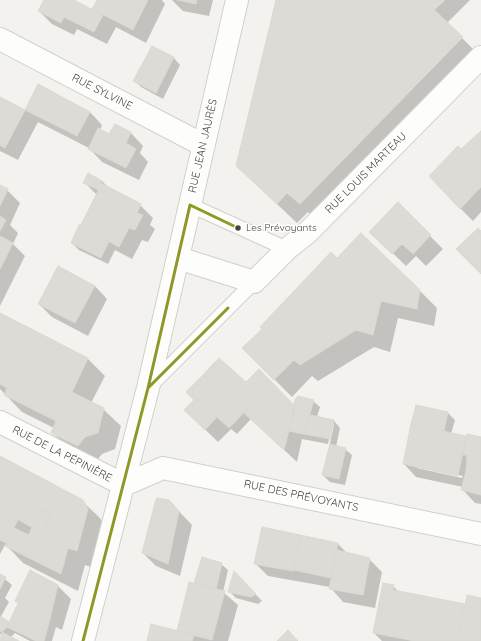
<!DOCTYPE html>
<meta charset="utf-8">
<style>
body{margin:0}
canvas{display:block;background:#f4f2ee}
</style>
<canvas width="481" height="641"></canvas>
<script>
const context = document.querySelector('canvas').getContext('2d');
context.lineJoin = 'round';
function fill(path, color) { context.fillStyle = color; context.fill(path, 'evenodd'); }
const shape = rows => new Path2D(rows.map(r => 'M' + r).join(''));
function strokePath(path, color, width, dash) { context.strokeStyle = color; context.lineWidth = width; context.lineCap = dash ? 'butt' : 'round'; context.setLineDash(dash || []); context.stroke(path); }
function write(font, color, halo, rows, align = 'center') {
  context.font = font + ' Quicksand,sans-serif'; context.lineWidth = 3; context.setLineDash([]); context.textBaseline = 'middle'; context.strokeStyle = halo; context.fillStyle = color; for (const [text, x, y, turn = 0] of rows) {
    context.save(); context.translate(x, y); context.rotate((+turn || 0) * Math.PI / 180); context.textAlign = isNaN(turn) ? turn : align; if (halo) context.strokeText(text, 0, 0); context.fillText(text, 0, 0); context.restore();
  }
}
fill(shape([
 [45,0,72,0,92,11,98,0,162,0,165,4,146,43,116,27,107,44,77,29,74,35,52,24,39,11],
 [172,0,213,0,209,16,183,11],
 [277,0,470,0,447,23,481,57,321,223,308,212,297,223,237,166],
 [152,47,174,58,180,65,163,99,141,87,134,80],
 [38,86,90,112,102,125,100,130,110,135,115,125,131,133,143,146,140,153,148,162,139,180,102,162,89,148,38,122,18,160,0,151,0,98,26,111],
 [481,133,481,212,473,221,460,208,461,150],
 [89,175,102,181,109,188,140,205,153,218,150,225,155,229,148,242,142,240,132,259,115,250,108,264,79,250,72,243,97,195,85,183],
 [0,186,7,190,20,203,10,225,18,233,13,244,25,256,0,306],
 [398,204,443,249,426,266,416,256,406,266,371,232],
 [337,259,419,290,437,308,434,326,398,318,390,352,374,347,318,381,312,376,292,397,243,348],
 [95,286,107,299,88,336,52,317,39,304],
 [0,314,88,359,105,376,91,403,103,409,121,426,115,449,102,454,95,463,69,449,52,432,54,428,22,412,0,389],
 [246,384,295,407,313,401,320,407,317,417,334,421,340,428,336,447,345,449,352,455,345,485,330,482,323,475,334,425,332,425,328,444,302,439,297,462,251,419,237,434,231,429,218,442,185,410],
 [416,406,448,413,455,420,451,434,467,437,481,438,481,504,475,503,463,490,463,487,416,477,404,464],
 [417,466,463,476,462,478,417,468],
 [0,457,82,501,100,518,105,527,94,568,85,565,78,591,23,563,7,546,5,545,0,554],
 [169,501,192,525,180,576,156,566,143,553],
 [263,528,338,544,348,554,369,559,382,572,375,608,343,602,330,587,268,576,255,563],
 [221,564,228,570,223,592,238,605,228,641,148,641,177,632,198,585,195,582],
 [234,572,262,601,258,604,236,598,229,591],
 [0,575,12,585,5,598,9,602,0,618,10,623,19,603,16,600,58,586,71,599,62,630,56,627,52,641,30,641,15,633,10,638,17,641,0,641,2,635,0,634],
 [393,586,399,592,466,605,481,599,481,641,382,641,374,633]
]), '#0003');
const building = shape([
 [44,0,74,0,103,15,94,32,64,17,61,23,38,11,44,0],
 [97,0,148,0,133,30,92,9,97,0],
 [178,0,197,0,196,4,178,0],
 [276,0,424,0,463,37,300,204,287,193,277,204,236,166,276,0],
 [424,0,445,0,434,10,424,0],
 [152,46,174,57,156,93,133,81,152,46],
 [38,84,90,112,77,136,25,110,38,84],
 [0,97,25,110,5,148,0,145,0,97],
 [115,124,131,132,126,143,136,149,126,168,88,149,98,128,109,134,115,124],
 [481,131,481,172,461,149,481,131],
 [458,146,481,172,481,187,460,209,429,176,458,146],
 [88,173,102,181,101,183,141,204,137,213,143,215,135,230,129,228,119,247,80,226,86,215,99,221,111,198,98,191,99,190,83,183,88,173],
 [0,185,8,189,0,206,0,185],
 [98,191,111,198,99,221,86,215,98,191],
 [398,202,431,235,413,254,402,244,392,254,369,232,398,202],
 [0,216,6,220,0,231,0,216],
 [79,225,109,241,101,258,71,243,79,225],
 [478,228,481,231,481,274,456,249,478,228],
 [361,233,420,290,417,309,381,301,373,335,356,330,300,365,294,360,274,380,242,348,262,329,260,327,331,252,337,258,361,233],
 [0,236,13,243,0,269,0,236],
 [58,266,95,286,75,323,38,304,58,266],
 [0,313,88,358,72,392,104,408,98,433,85,437,78,446,51,433,56,421,4,395,7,388,0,384,0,313],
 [219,358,246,382,239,389,212,365,219,358],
 [212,365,242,391,232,401,203,375,212,365],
 [259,369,295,406,284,450,244,413,253,403,239,389,259,369],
 [203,375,232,401,205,430,184,410,194,400,186,392,203,375],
 [242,391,253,403,229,428,217,417,242,391],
 [298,396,314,400,304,434,289,431,295,399,298,396],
 [416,405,448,412,444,431,411,424,416,405],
 [310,415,334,420,330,439,304,434,310,415],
 [411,424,466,436,458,476,403,464,411,424],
 [467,434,481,437,481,495,461,490,466,471,467,455,463,455,467,434],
 [330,444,346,448,339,479,322,475,330,444],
 [0,456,83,500,88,509,77,551,68,548,61,574,5,546,12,533,0,527,0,510,18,519,14,528,29,535,32,527,44,534,50,513,27,507,0,494,0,456],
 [0,494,27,507,50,513,44,534,0,510,0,494],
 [158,498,169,500,179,511,168,564,142,553,156,499,158,498],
 [0,527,12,533,6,543,0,540,0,527],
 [262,527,300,535,293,571,254,564,262,527],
 [300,535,338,543,331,578,294,570,300,535],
 [337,550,370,558,363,595,329,589,337,550],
 [202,557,222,563,216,589,194,583,202,557],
 [30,570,58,585,50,619,15,601,30,570],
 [234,571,256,594,251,597,228,592,234,571],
 [0,574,6,577,0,589,0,574],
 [189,582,225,591,212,640,177,631,189,582],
 [383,583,394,585,393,590,424,596,415,641,373,633,383,583],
 [467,595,481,598,481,641,458,641,467,595],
 [424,596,465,604,458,641,415,641,424,596],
 [18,603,50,619,44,641,36,641,7,627,18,603],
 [0,616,9,622,7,627,2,632,0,631,0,616],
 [151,624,194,635,192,641,147,641,151,624],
 [288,630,298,641,277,641,288,630],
 [2,632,19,641,0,641,2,632]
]);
fill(building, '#dedbd6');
strokePath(building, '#dcd9d4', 1);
const service = shape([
 [190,205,287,249],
 [150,386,254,282]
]);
const minor = shape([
 [0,39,203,145],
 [178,258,254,282,287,249,307,233,481,57],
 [0,422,124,485,163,468,481,534],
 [83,641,148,388,237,0]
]);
strokePath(service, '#d2d0cb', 16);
strokePath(minor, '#d2d0cb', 24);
strokePath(service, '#fdfdfc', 14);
strokePath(minor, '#fdfdfc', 22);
strokePath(shape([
 [148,388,228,308],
 [83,641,148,388,190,205,238,228]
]), '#8f9827', 3);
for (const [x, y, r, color] of [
 [238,228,3.5,"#4b4439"]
]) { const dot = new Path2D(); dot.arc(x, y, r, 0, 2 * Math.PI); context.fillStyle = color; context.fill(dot); strokePath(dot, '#fff', 1.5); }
write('10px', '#4b4439', '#fff', [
 ["Les Prévoyants",246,228]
], 'left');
write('11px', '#4b4439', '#fff', [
 ["RUE SYLVINE",102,92,27],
 ["RUE JEAN JAURÈS",203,146,-77],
 ["RUE LOUIS MARTEAU",366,173,-45],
 ["RUE DE LA PÉPINIÈRE",62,454,27],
 ["RUE DES PRÉVOYANTS",301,496,12]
]);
</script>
